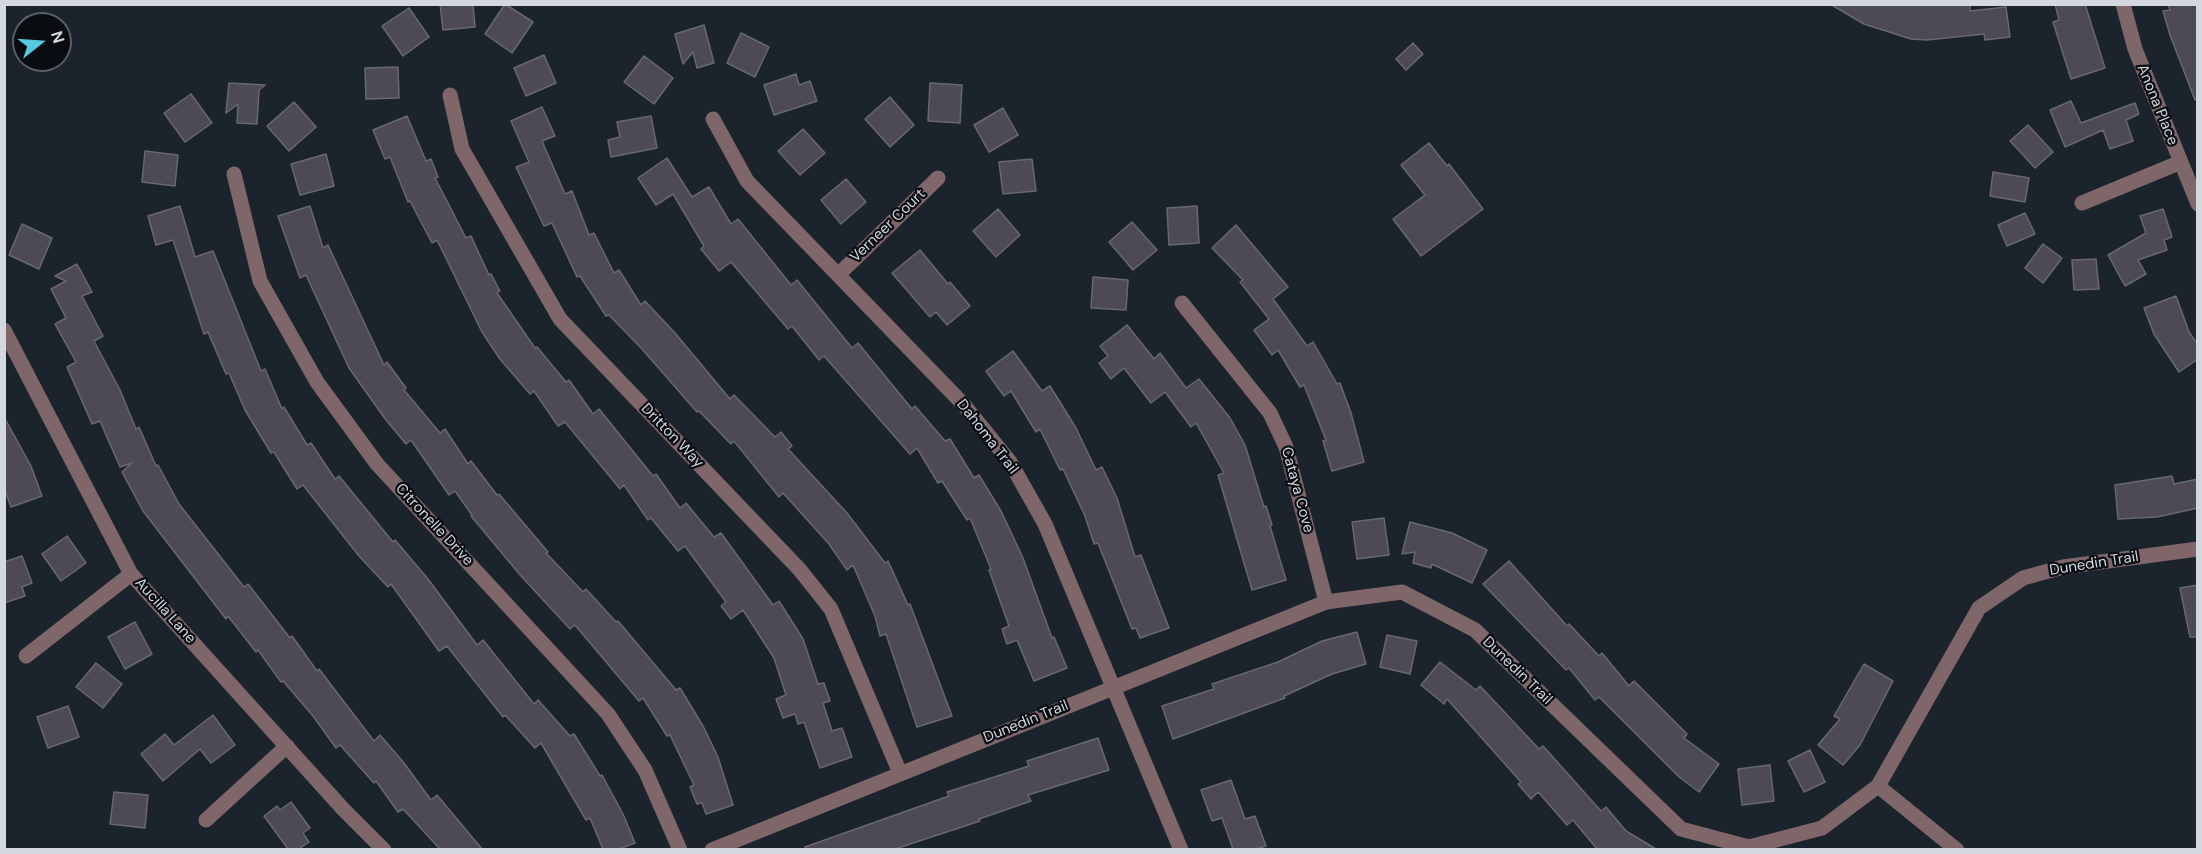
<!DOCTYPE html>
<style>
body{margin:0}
#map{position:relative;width:2202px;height:854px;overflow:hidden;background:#1b242d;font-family:"DM Sans",sans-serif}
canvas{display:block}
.frame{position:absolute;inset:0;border:6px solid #d2d8de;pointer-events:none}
.north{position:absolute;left:12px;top:12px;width:60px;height:60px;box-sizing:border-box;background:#090d11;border:2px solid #595e63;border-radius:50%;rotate:73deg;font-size:16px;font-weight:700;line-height:24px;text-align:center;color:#d2d8de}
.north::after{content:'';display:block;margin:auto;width:21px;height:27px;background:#56c9e1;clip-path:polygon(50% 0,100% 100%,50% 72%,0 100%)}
</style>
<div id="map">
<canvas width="2202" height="854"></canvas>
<div class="frame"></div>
<div class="north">N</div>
</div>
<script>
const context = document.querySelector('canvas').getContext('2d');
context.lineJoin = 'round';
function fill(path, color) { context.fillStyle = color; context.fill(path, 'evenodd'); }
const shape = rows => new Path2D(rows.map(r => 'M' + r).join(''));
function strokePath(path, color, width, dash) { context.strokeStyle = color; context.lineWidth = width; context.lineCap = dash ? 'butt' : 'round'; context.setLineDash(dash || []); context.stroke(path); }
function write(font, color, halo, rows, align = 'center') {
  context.font = font + ' "DM Sans",sans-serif'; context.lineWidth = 4.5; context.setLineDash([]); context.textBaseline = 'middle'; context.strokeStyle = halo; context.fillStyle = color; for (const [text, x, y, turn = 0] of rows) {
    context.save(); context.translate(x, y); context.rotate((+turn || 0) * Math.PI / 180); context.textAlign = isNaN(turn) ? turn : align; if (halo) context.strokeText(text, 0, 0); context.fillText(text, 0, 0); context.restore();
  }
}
const building = shape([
 [440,4,473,4,475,27,443,30,440,4],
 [505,4,533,22,512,53,485,34,505,4],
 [1830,4,1970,4,1970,11,2006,7,2010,37,1985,40,1984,34,1927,40,1911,39,1864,24,1830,4],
 [2055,4,2085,4,2105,68,2071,79,2053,22,2059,20,2055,4],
 [2168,4,2198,4,2198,100,2195,100,2170,35,2163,11,2170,10,2168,4],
 [409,8,429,37,403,56,382,26,409,8],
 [704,25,714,63,697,68,693,52,683,64,675,34,704,25],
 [741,33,769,47,755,77,727,63,741,33],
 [1413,43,1423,54,1406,70,1396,59,1413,43],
 [544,55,556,83,526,96,514,68,544,55],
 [644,56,673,78,654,104,624,82,644,56],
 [398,67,399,98,366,99,365,68,398,67],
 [796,74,799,85,810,81,817,101,774,115,764,85,796,74],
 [229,83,265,85,259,90,257,124,237,123,238,104,226,113,229,83],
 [930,83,962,85,960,123,928,121,930,83],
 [191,94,212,123,185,142,164,113,191,94],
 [890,97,914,125,890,147,865,119,890,97],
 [2071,101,2081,123,2135,103,2139,114,2126,120,2133,141,2110,149,2103,130,2065,147,2050,110,2071,101],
 [294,102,316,127,289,151,267,126,294,102],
 [542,107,555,136,542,141,565,194,572,191,589,235,594,233,614,273,619,270,641,305,645,301,675,333,730,399,734,395,775,437,781,432,792,446,788,449,847,513,885,563,888,561,908,605,910,604,952,716,917,727,886,634,880,636,875,616,853,565,847,570,829,544,783,493,779,497,734,441,731,444,699,411,697,412,642,349,609,315,606,316,580,276,577,277,552,223,544,226,516,167,529,162,511,121,542,107],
 [1003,108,1018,135,989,152,974,125,1003,108],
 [407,116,426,161,431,159,438,177,435,178,466,238,471,236,489,275,491,274,500,291,497,293,535,348,537,347,566,382,569,380,593,414,599,409,653,476,656,474,680,508,686,503,714,537,721,533,773,605,779,601,803,639,818,684,824,683,830,701,823,703,832,731,842,728,852,757,820,768,804,722,798,724,795,714,783,718,776,699,786,695,774,658,743,610,731,619,721,606,726,602,685,546,678,551,651,518,648,520,624,485,620,489,565,422,558,426,534,391,530,394,500,359,482,332,437,240,432,243,410,201,408,202,390,157,385,159,373,130,407,116],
 [651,116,657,148,611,157,608,140,620,137,617,122,651,116],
 [2028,125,2053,152,2035,168,2010,141,2028,125],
 [803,129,825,153,800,175,778,151,803,129],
 [1429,143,1447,166,1449,164,1483,209,1421,256,1393,219,1425,195,1401,165,1429,143],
 [145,151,178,155,175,186,142,182,145,151],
 [326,154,334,186,300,195,291,164,326,154],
 [667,158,692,197,709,187,731,224,738,219,791,285,797,280,852,348,858,343,912,409,915,406,945,441,950,439,974,478,979,475,1001,511,1023,558,1052,638,1054,637,1067,668,1034,681,1017,640,1007,644,1002,629,1009,626,989,570,991,569,970,518,967,520,942,481,938,483,917,448,910,454,824,356,819,360,792,326,788,329,731,262,719,271,701,249,704,246,673,194,656,205,638,178,667,158],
 [1032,159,1036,191,1003,194,999,162,1032,159],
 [1993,172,2029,178,2025,202,1990,196,1993,172],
 [846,179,866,202,841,224,821,200,846,179],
 [180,206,195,257,213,251,261,371,265,369,282,409,284,407,307,445,311,443,335,479,339,476,393,542,395,540,428,579,477,645,483,640,534,704,538,700,570,736,574,734,600,776,602,775,623,814,635,843,619,849,603,849,590,818,586,820,541,743,535,748,505,715,503,717,447,646,439,651,391,584,388,587,359,556,303,485,297,489,274,452,271,453,245,410,229,373,226,374,208,332,204,334,173,240,156,245,148,216,180,206],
 [310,206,323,248,328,245,384,365,387,362,406,388,404,390,440,433,445,429,468,464,471,461,497,495,499,494,548,552,546,553,583,592,586,589,616,622,618,621,676,690,680,688,703,726,718,757,733,805,706,814,702,803,697,804,690,787,694,785,670,735,667,736,643,698,639,701,575,625,570,629,521,576,471,516,472,515,455,491,449,495,411,440,406,444,386,420,349,368,306,275,300,278,278,216,310,206],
 [1197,206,1199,243,1169,245,1167,208,1197,206],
 [998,209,1020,235,996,257,973,231,998,209],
 [2163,209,2172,237,2164,240,2167,250,2138,260,2146,274,2125,286,2108,255,2146,233,2140,216,2163,209],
 [2025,213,2035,234,2007,246,1998,225,2025,213],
 [1132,222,1157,250,1133,270,1109,242,1132,222],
 [22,224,52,238,39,269,9,255,22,224],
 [1236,225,1288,287,1273,299,1307,346,1313,342,1337,384,1340,383,1351,413,1364,462,1332,471,1323,441,1326,440,1304,385,1300,387,1278,350,1272,355,1254,330,1269,319,1240,282,1243,280,1212,248,1236,225],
 [2043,244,2062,258,2043,283,2025,268,2043,244],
 [920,250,948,284,950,282,970,306,947,325,936,312,930,317,892,273,920,250],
 [2096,259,2099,289,2074,290,2072,260,2096,259],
 [77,264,92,292,82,296,103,336,94,341,120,390,136,429,139,427,156,466,158,465,179,504,244,587,248,584,290,638,292,636,317,671,319,669,374,741,380,735,404,763,431,800,437,795,482,849,440,849,403,809,398,812,376,781,374,783,340,745,336,748,313,716,283,681,281,682,258,650,256,652,228,616,226,619,143,511,122,472,132,463,120,467,100,421,92,424,67,367,76,362,55,324,66,318,51,289,66,281,55,276,77,264],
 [1093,277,1128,280,1126,310,1091,308,1093,277],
 [2176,296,2189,332,2198,345,2198,359,2179,372,2154,334,2144,308,2176,296],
 [1127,325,1154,359,1160,353,1186,388,1199,379,1230,418,1245,445,1264,507,1266,506,1272,525,1270,526,1286,580,1252,590,1218,475,1224,473,1196,423,1191,427,1165,392,1151,403,1124,368,1111,379,1099,363,1108,356,1100,346,1127,325],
 [1013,351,1042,391,1050,386,1076,428,1096,470,1102,467,1117,498,1135,557,1141,555,1169,628,1140,638,1136,628,1132,629,1098,543,1094,544,1085,516,1063,469,1060,470,1040,429,1036,432,1011,391,1004,396,986,371,1013,351],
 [4,417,31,466,42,496,11,507,4,488,4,417],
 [2172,476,2174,484,2198,479,2198,508,2157,517,2118,519,2115,485,2172,476],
 [1384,518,1389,555,1357,559,1352,522,1384,518],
 [1410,522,1452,533,1487,550,1472,583,1432,564,1431,568,1413,563,1415,552,1402,554,1410,522],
 [67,536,86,563,61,581,42,554,67,536],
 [22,556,32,583,22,587,25,596,4,603,4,562,22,556],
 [1509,561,1567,626,1569,624,1599,656,1602,653,1629,686,1634,681,1687,734,1684,738,1719,764,1699,792,1678,776,1599,697,1595,700,1569,668,1566,670,1483,584,1509,561],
 [2198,585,2198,637,2190,637,2180,588,2198,585],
 [135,622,152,654,125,669,108,637,135,622],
 [1357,632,1366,664,1332,674,1284,696,1285,698,1173,739,1162,706,1214,689,1212,684,1278,662,1322,641,1357,632],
 [1387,635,1417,641,1410,674,1380,667,1387,635],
 [1440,662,1476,690,1480,686,1539,749,1543,746,1601,811,1606,807,1626,831,1656,849,1597,849,1573,820,1567,825,1538,792,1531,799,1518,784,1521,782,1447,699,1444,704,1421,685,1440,662],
 [96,663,122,684,103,708,76,687,96,663],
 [1864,664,1893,681,1860,745,1843,765,1818,745,1840,719,1834,716,1864,664],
 [68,706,79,737,48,748,37,717,68,706],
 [213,715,235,745,211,763,200,749,163,781,141,754,165,734,174,745,213,715],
 [1098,738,1109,770,1028,795,1031,801,979,819,980,821,895,849,806,849,805,847,949,796,947,792,1029,766,1027,761,1098,738],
 [1810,750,1825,782,1804,792,1788,761,1810,750],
 [1770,765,1774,801,1742,805,1738,769,1770,765],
 [1231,780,1245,819,1255,816,1266,846,1255,849,1233,849,1222,818,1212,821,1201,790,1231,780],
 [114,792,148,795,145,828,110,824,114,792],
 [291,802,310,828,303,833,309,842,299,849,288,849,264,816,277,806,280,810,291,802]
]);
fill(building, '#4d4a56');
strokePath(building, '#6a6774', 1.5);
strokePath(shape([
 [2123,4,2135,49,2198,204],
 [450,95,462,149,560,319,800,570,831,609,900,773],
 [713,119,747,181,964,405,1010,462,1045,524,1181,850],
 [234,174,260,281,317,382,377,464,608,714,645,770,680,850],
 [2082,203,2181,162],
 [838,275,938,178],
 [1182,303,1270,413,1286,447,1326,602],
 [4,330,131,574,343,809,384,850],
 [26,656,131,574],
 [1878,786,1957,850],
 [206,820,287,746],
 [712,850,1326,602,1402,592,1475,630,1681,829,1749,847,1822,828,1878,786,1979,608,2023,578,2063,567,2198,549]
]), '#7f6668', 15);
write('15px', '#d2d8de', '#090d11', [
 ["Anona Place",2157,105,68],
 ["Verneer Court",888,226,-44],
 ["Dritton Way",672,436,46],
 ["Dahoma Trail",987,437,52],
 ["Cataya Cove",1297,490,75],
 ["Citronelle Drive",434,525,47],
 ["Dunedin Trail",2094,564,-9],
 ["Aucilla Lane",165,611,48],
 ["Dunedin Trail",1517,671,44],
 ["Dunedin Trail",1026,722,-22]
]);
</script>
